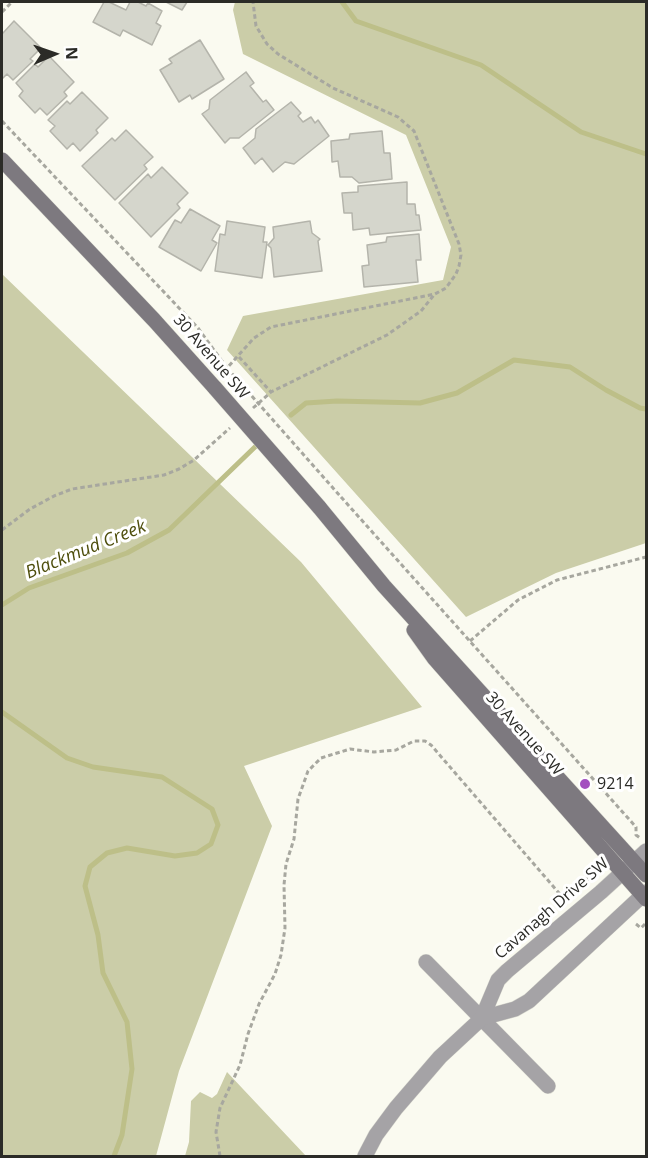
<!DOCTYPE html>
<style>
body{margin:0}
#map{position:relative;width:648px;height:1158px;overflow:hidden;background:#fafaf0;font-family:"Open Sans",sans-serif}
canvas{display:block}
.frame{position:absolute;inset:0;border:3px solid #2b2b27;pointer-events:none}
.north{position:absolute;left:24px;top:24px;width:60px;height:60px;-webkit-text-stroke:4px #fff;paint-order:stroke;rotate:88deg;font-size:16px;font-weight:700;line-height:24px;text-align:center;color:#2b2b27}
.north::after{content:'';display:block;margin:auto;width:21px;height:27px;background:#2b2b27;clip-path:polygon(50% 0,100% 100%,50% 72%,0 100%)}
</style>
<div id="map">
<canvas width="648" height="1158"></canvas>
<div class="frame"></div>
<div class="north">N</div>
</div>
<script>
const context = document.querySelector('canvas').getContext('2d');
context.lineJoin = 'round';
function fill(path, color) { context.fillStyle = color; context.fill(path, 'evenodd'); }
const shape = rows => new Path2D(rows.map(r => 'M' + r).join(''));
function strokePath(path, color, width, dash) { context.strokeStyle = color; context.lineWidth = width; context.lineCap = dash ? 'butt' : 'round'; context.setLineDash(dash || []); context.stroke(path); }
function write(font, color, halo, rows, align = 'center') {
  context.font = font + ' "Open Sans",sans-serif'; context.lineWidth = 6; context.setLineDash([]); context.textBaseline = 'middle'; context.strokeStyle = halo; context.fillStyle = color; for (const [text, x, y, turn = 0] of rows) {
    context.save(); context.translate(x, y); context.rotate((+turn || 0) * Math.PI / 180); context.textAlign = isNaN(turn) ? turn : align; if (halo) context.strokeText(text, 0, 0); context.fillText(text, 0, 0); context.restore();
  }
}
fill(shape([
 [235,2,646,2,646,543,556,573,466,617,227,350,243,316,443,280,451,247,406,135,243,54,233,10],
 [2,274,301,562,422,707,244,766,272,826,179,1071,156,1156,2,1156],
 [227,1072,306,1156,185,1156,189,1142,191,1101,200,1092,212,1098,217,1094]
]), '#cbcda8');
strokePath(shape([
 [342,2,356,21,481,65,581,132,646,154],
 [291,415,306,403,337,401,420,403,457,393,514,360,570,367,606,390,640,408,646,409],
 [2,605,29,588,127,553,169,530,257,445],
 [2,712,67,758,93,767,162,777,212,809,218,825,211,844,197,853,175,856,127,848,107,853,90,867,85,886,98,935,103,973,127,1022,132,1069,122,1135,114,1156]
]), '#bdbf88', 5);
const building = shape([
 [104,2,109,2,126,10,130,2,138,2,146,6,148,3,162,11,156,23,161,26,152,45,123,30,120,36,93,22,104,2],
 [166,2,187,2,182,10,166,2],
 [14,21,41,48,30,59,33,61,13,80,7,74,2,79,2,32,3,33,14,21],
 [200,40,224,79,192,99,190,95,179,102,160,70,172,63,169,59,200,40],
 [49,56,74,82,64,92,67,96,47,115,40,108,35,113,19,96,23,91,16,83,35,64,38,67,49,56],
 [246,72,254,83,250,86,263,102,266,100,274,110,239,138,230,138,225,143,202,114,209,109,210,100,246,72],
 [82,92,108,118,96,130,98,133,80,151,73,143,67,149,50,131,55,126,48,120,67,101,70,104,82,92],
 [291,102,301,113,298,116,303,122,311,117,315,123,318,120,329,136,294,164,285,162,273,172,262,158,255,164,243,148,255,138,256,129,291,102],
 [126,130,153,157,144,165,147,169,115,200,82,166,112,138,115,141,126,130],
 [382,131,384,153,390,153,392,179,359,183,352,177,340,177,338,161,332,162,331,141,349,139,350,134,382,131],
 [162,167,188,193,177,204,180,208,151,237,119,203,148,174,151,178,162,167],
 [407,182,407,204,415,204,416,215,419,215,421,230,370,235,369,228,353,230,352,213,344,213,342,193,358,192,358,186,407,182],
 [190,209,220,226,212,240,217,243,201,271,159,247,175,220,181,223,190,209],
 [227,221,265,227,263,242,267,242,262,278,215,271,220,234,225,235,227,221],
 [310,221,312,233,320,239,318,241,322,271,274,277,271,248,268,245,274,238,273,227,310,221],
 [419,234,421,260,416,260,418,282,364,287,362,266,369,265,367,245,386,242,387,237,419,234]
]);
fill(building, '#d5d6cc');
strokePath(building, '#b4b4ab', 1.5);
const minor = shape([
 [426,962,548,1086]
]);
const tertiary = shape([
 [482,1018,498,980,507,971,601,892,646,851],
 [365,1156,376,1135,396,1108,440,1057,482,1018,515,1009,529,1001,646,892]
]);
const secondary = shape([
 [2,160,154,320,215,388],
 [319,507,384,586,646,875],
 [414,630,434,658,646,899]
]);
strokePath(minor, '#d5d5cc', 16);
strokePath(tertiary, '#d5d5cc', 16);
strokePath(secondary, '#d5d5cc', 16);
strokePath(shape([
 [2,12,12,2],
 [2,121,198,328,227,368,254,338,271,327,435,294,446,288,456,274,459,266,461,255,459,244,414,131,398,117,333,88,278,54,267,44,256,26,253,2],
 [239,357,271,392],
 [253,408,271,392,387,335,421,311,434,295],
 [341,497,636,827,636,835,640,838],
 [2,530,30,509,54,496,72,489,164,475,179,469,194,460,230,428],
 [470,641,518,600,557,580,646,557],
 [589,881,586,878,599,867],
 [636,924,641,928,646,923],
 [220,1156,216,1132,220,1108,240,1065,248,1034,259,1004,275,974,281,955,285,928,284,885,286,864,294,839,298,799,308,771,321,758,350,749,374,752,396,750,414,741,425,741,431,745,565,900]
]), '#a7a79f', 3, [4.5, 3]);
strokePath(minor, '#a5a3a6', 15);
strokePath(tertiary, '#a5a3a6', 15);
strokePath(secondary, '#7d797f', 15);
const secondaryBridge = shape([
 [215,388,319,507]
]);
strokePath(secondaryBridge, '#d5d5cc', 16, []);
strokePath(shape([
 [227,368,341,497]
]), '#a7a79f', 3, [4.5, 3]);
strokePath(secondaryBridge, '#7d797f', 15);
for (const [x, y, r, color] of [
 [585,784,6,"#a350bf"]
]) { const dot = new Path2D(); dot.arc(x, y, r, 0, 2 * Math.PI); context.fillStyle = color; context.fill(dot); strokePath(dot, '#fff', 2); }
write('16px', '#2b2b27', '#fff', [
 ["30 Avenue SW",211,357,49],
 ["30 Avenue SW",524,734,48],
 ["Cavanagh Drive SW",552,909,-41]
]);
write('16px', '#2b2b27', '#fff', [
 ["9214",597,784]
], 'left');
write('italic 18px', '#4e4e0c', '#fff', [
 ["Blackmud Creek",86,550,-22]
]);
</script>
